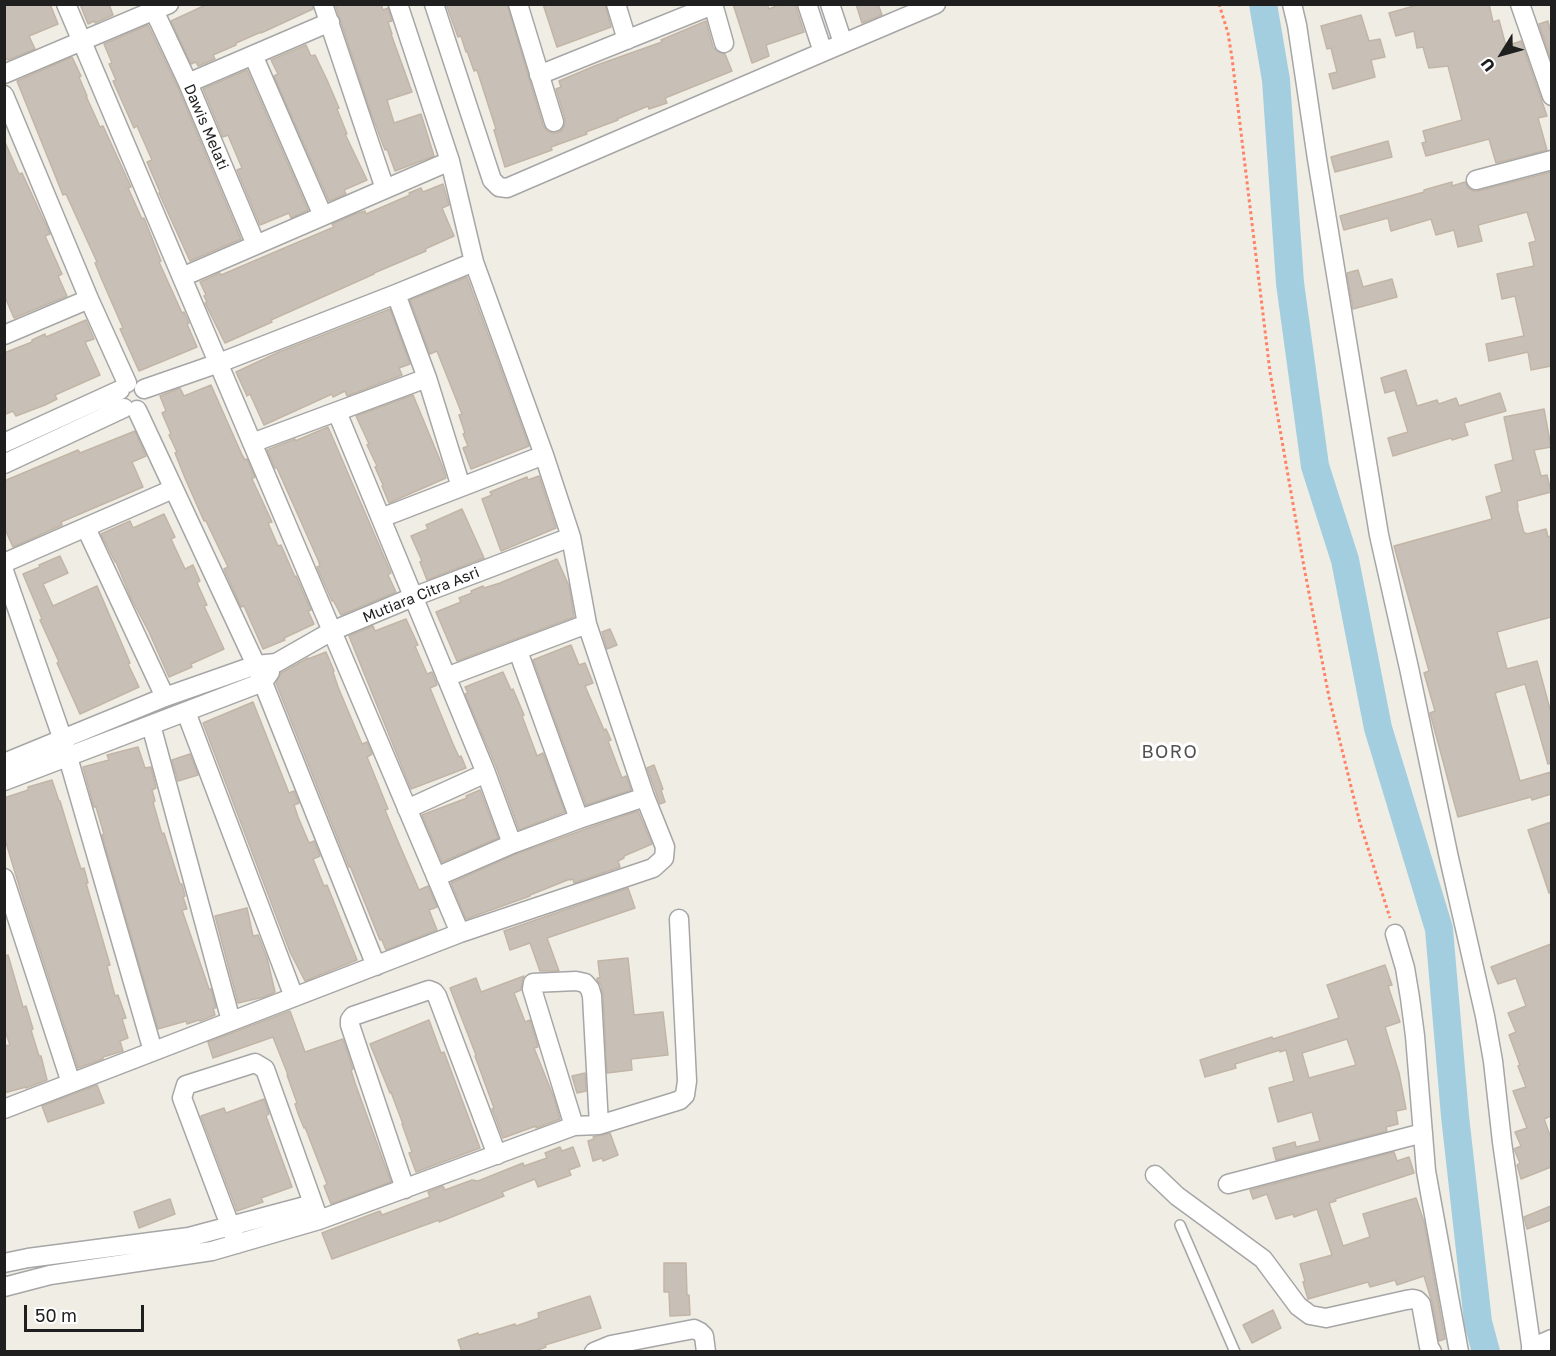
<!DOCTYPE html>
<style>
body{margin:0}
#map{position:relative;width:1556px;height:1356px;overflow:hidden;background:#f0ede4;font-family:"Golos Text",sans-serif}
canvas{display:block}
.frame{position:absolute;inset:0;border:6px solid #1f1f1f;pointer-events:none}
.north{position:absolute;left:1472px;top:24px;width:60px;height:60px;-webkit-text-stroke:4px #fff;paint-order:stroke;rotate:233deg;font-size:16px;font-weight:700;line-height:24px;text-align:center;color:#1f1f1f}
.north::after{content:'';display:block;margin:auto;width:21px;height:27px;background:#1f1f1f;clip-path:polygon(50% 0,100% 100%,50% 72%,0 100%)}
.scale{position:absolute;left:24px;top:1305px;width:120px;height:27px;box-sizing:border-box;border:3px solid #1f1f1f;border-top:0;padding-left:8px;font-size:18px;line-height:21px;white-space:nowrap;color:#1f1f1f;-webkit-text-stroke:4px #fff;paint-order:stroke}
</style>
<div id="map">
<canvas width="1556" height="1356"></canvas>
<div class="frame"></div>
<div class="north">U</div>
<div class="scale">50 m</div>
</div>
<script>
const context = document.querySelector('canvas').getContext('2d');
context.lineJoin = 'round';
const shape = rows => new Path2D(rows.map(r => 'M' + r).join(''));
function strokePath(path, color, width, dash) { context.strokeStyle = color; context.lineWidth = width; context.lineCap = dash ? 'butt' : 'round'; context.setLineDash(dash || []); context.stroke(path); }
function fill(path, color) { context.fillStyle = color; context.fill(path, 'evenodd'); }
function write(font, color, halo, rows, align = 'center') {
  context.font = font + ' "Golos Text",sans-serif'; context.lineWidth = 6; context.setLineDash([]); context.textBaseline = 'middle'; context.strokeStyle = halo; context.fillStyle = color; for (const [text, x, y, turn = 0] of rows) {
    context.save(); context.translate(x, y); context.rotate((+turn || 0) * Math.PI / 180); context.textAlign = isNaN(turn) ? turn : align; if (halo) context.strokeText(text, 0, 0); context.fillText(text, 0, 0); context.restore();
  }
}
strokePath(shape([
 [1263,4,1276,80,1290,283,1315,466,1345,560,1378,728,1439,929,1455,1116,1478,1322,1486,1352]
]), '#a3cee0', 28);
const building = shape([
 [4,4,50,4,58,24,29,36,35,49,8,60,7,59,4,60,4,4],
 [80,4,109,4,113,15,95,23,94,21,88,24,80,4],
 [208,4,312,4,313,9,261,33,261,32,236,43,236,45,213,55,215,59,198,66,196,62,191,64,171,21,208,4],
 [335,4,381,4,383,10,388,8,392,21,388,22,392,34,391,34,412,92,387,100,394,123,421,114,434,156,395,171,387,149,385,150,370,110,335,4],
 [446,4,507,4,543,125,547,131,552,133,557,133,562,130,565,124,565,119,556,89,561,87,559,81,597,65,662,42,661,40,706,21,713,47,717,51,725,54,732,71,665,98,667,103,649,109,648,106,617,119,618,120,586,132,587,134,551,147,552,150,505,167,494,130,496,129,477,70,474,71,467,51,466,52,461,36,458,37,446,4],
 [543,4,605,4,611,27,557,47,543,4],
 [733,4,767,4,769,9,781,4,795,4,804,32,766,45,769,56,752,63,733,4],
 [856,4,878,4,882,15,862,23,856,4],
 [1421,4,1489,4,1493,22,1499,20,1506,46,1521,41,1547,116,1538,118,1547,150,1496,163,1489,139,1426,156,1422,143,1426,142,1423,131,1462,120,1448,66,1429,68,1423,47,1417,48,1414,31,1396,36,1389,13,1421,4],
 [1361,15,1369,41,1380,39,1385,57,1371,60,1375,77,1333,89,1329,74,1337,72,1331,48,1327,49,1321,26,1361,15],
 [1548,21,1551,34,1550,57,1539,24,1548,21],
 [148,25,178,88,241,239,190,261,159,193,160,192,147,162,152,160,137,126,134,128,113,81,116,80,109,64,112,63,104,44,148,25],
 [306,45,311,56,315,55,327,80,339,108,337,109,347,134,345,134,367,180,344,190,346,194,329,201,274,76,278,74,271,60,306,45],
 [72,57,81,76,79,77,87,96,86,96,100,127,103,126,131,187,128,188,142,219,144,218,161,261,159,262,182,313,184,312,189,323,187,324,197,347,139,371,120,329,123,328,102,280,95,263,97,262,66,194,63,195,17,81,72,57],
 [247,70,308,210,291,218,289,213,260,225,237,170,242,168,228,135,223,137,203,89,247,70],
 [4,140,19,174,22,173,50,234,45,236,62,274,58,276,67,296,14,318,4,295,4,140],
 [1388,141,1392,157,1335,172,1331,157,1388,141],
 [1551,172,1551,366,1531,370,1528,352,1489,361,1486,344,1524,336,1515,296,1502,299,1497,274,1534,266,1529,243,1536,241,1527,212,1478,225,1482,241,1458,247,1454,230,1436,235,1431,219,1391,231,1388,218,1344,230,1340,216,1424,192,1424,190,1452,182,1452,186,1465,182,1468,188,1474,191,1478,191,1551,172],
 [443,184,449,205,442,208,454,236,425,249,426,251,374,273,374,274,271,320,272,322,225,343,205,303,207,302,204,296,206,295,200,282,220,273,221,275,289,246,334,227,332,224,355,214,365,211,366,214,410,195,409,193,421,188,423,192,443,184],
 [1358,270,1363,287,1392,279,1397,297,1353,309,1347,273,1358,270],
 [467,277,529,446,471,469,463,448,468,446,463,434,465,433,459,415,462,414,437,351,430,354,410,300,467,277],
 [390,309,410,364,399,368,402,375,347,396,345,391,333,397,332,394,264,425,250,394,247,396,236,372,279,352,390,309],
 [86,320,94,339,85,342,100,375,55,395,57,399,45,405,16,416,13,411,4,415,4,353,32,342,32,340,45,334,46,337,86,320],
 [1406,370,1417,406,1437,400,1439,404,1456,398,1459,406,1500,393,1506,411,1464,423,1468,435,1452,440,1451,438,1393,456,1388,438,1408,432,1395,390,1385,393,1381,378,1406,370],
 [211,385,242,455,245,460,247,459,255,477,252,479,272,522,268,523,278,546,281,545,295,577,296,576,311,610,308,611,314,624,284,638,285,640,263,649,244,606,241,607,224,569,228,567,206,521,204,521,185,478,175,453,177,452,169,435,171,434,162,413,166,411,160,396,180,388,184,396,211,385],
 [413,395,442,465,446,478,389,503,382,486,383,485,375,467,377,466,367,445,369,444,356,416,413,395],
 [1544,409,1551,447,1534,450,1541,476,1547,475,1551,492,1517,501,1518,507,1517,507,1524,533,1526,533,1527,534,1546,529,1548,537,1551,536,1551,617,1497,632,1507,669,1537,661,1551,713,1551,763,1548,764,1525,684,1495,693,1520,781,1551,772,1551,794,1532,800,1531,797,1458,817,1430,713,1435,711,1424,673,1429,671,1394,546,1492,519,1486,497,1502,492,1495,465,1513,460,1504,417,1544,409],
 [328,427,391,573,388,575,396,592,341,615,333,600,332,601,317,567,320,566,319,562,277,468,275,468,267,450,295,439,295,441,328,427],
 [135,431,146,456,132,462,143,487,61,522,62,525,13,547,4,527,4,481,78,450,80,453,135,431],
 [539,476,556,528,501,551,482,499,492,495,490,492,527,477,528,480,539,476],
 [462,509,484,558,427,580,420,562,422,561,411,536,428,529,426,525,462,509],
 [164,514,175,537,171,539,185,569,193,565,200,581,197,583,207,605,204,606,224,649,191,664,192,667,169,677,149,632,131,598,116,562,115,562,101,534,130,521,133,528,164,514],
 [60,556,68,573,43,584,53,606,97,586,130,663,128,664,139,687,80,714,57,663,59,662,40,620,42,619,23,574,40,567,39,565,60,556],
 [557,559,569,586,574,617,457,661,436,612,461,602,459,598,472,593,471,591,483,586,484,588,500,583,557,559],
 [406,619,418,645,415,646,427,674,432,672,437,685,430,688,453,744,459,757,461,756,466,768,411,789,349,636,373,626,375,631,406,619],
 [610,629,617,645,607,649,602,632,610,629],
 [571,645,579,665,585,663,593,683,585,686,604,730,606,729,611,740,608,741,622,778,626,776,631,790,586,805,533,660,571,645],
 [326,652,334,671,333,672,338,687,362,744,367,742,372,754,367,757,388,809,385,810,397,839,419,890,428,886,437,907,429,910,437,930,386,950,382,940,380,940,350,866,349,867,276,683,281,673,308,658,308,659,326,652],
 [503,672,511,690,513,689,524,715,522,716,537,756,543,753,565,812,519,830,497,769,465,694,468,693,465,687,503,672],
 [253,702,289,793,294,791,299,803,294,805,298,817,309,843,314,841,320,856,313,859,324,886,327,885,357,960,305,981,290,952,203,723,253,702],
 [138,747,145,768,151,767,156,788,152,790,155,801,153,802,162,834,164,833,180,884,182,884,185,896,183,897,187,909,182,910,209,989,211,989,216,1008,213,1008,215,1015,200,1021,199,1020,187,1024,186,1021,158,1029,102,835,104,834,96,807,94,807,83,767,109,760,107,755,138,747],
 [190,754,198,775,178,781,172,760,190,754],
 [654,765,663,789,661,790,665,802,660,804,647,768,654,765],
 [52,780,59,801,60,801,77,857,81,869,84,868,88,883,86,883,110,965,107,966,115,996,118,995,126,1018,122,1019,128,1038,120,1041,123,1051,103,1057,103,1059,78,1068,24,902,4,836,4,798,28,790,28,787,52,780],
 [480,790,498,838,442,862,422,815,467,798,466,796,480,790],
 [638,811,652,844,624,856,624,858,618,861,620,867,574,883,573,879,570,880,570,879,530,895,530,896,466,919,451,883,516,854,583,830,638,811],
 [1551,822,1551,893,1549,893,1528,830,1551,822],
 [628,888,635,908,547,938,559,971,540,971,530,943,510,950,504,931,628,888],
 [247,908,253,936,258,935,267,958,275,992,264,997,238,1003,215,916,247,908],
 [1551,944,1551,1116,1544,1119,1551,1138,1551,1167,1521,1179,1517,1165,1520,1163,1514,1149,1521,1146,1515,1132,1527,1128,1513,1091,1526,1087,1518,1066,1520,1065,1509,1035,1516,1032,1508,1013,1526,1006,1516,978,1498,984,1491,967,1551,944],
 [8,955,23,1007,26,1006,33,1029,31,1030,39,1056,41,1056,47,1080,26,1088,26,1087,4,1093,4,1046,10,1045,4,1028,4,956,8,955],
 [628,958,634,1015,663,1012,668,1055,631,1059,632,1070,607,1073,603,995,601,985,597,980,597,978,600,978,598,961,628,958],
 [1385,965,1392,985,1388,986,1400,1022,1385,1027,1399,1073,1406,1109,1396,1111,1398,1124,1386,1127,1387,1131,1276,1160,1273,1148,1295,1142,1296,1147,1320,1141,1312,1112,1278,1122,1269,1088,1294,1081,1286,1050,1280,1052,1280,1050,1235,1064,1236,1068,1205,1077,1200,1060,1272,1037,1273,1039,1339,1018,1327,985,1385,965],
 [1347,1039,1356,1065,1309,1078,1302,1053,1347,1039],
 [524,976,522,981,521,990,514,993,525,1022,530,1020,538,1047,534,1048,554,1098,560,1119,536,1128,536,1126,503,1138,492,1109,494,1108,475,1056,476,1055,450,988,476,978,481,992,524,976],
 [290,1011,305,1052,343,1039,353,1069,351,1070,355,1083,391,1182,331,1204,324,1186,327,1184,305,1127,304,1128,299,1116,295,1104,297,1103,287,1075,288,1075,273,1037,213,1058,208,1042,290,1011],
 [429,1020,441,1053,444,1052,480,1148,416,1172,409,1153,412,1152,402,1124,403,1124,391,1092,390,1093,370,1044,429,1020],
 [585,1073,586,1091,577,1093,572,1076,585,1073],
 [97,1085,104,1103,48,1122,42,1106,97,1085],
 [264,1099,269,1114,266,1116,292,1187,261,1198,263,1202,237,1211,201,1116,224,1108,226,1113,264,1099],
 [610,1133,618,1155,603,1161,602,1158,593,1161,588,1141,594,1139,593,1137,610,1133],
 [560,1147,562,1151,573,1147,580,1166,569,1170,571,1175,538,1187,535,1179,502,1192,504,1196,439,1222,439,1220,332,1259,322,1233,380,1211,382,1215,430,1197,428,1192,443,1186,445,1190,472,1180,478,1181,523,1163,524,1166,547,1158,545,1153,560,1147],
 [1394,1152,1397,1161,1409,1157,1414,1173,1335,1199,1336,1201,1329,1203,1343,1246,1370,1237,1363,1214,1416,1198,1424,1222,1445,1339,1439,1341,1432,1302,1424,1276,1397,1285,1395,1280,1370,1287,1368,1282,1308,1299,1303,1282,1305,1281,1300,1264,1332,1255,1317,1209,1294,1217,1293,1214,1276,1219,1267,1194,1253,1199,1250,1190,1394,1152],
 [170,1199,175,1214,139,1228,134,1212,170,1199],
 [1551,1206,1551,1220,1527,1229,1524,1217,1551,1206],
 [664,1263,686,1263,687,1295,689,1295,690,1315,670,1316,669,1292,664,1292,664,1263],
 [590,1296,601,1328,545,1345,546,1347,532,1352,462,1352,458,1340,478,1333,479,1335,515,1324,516,1326,539,1318,538,1313,590,1296],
 [1273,1310,1281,1328,1252,1343,1243,1325,1273,1310]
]);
fill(building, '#c8c0b7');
strokePath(building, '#c2b5a6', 1.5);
const lane = shape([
 [1180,1225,1235,1352]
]);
const street = shape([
 [66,4,460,933],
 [151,4,188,83,256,245],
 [323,4,385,189],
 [434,4,492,180,499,187,507,188,823,52,936,4],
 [518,4,554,122],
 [616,4,627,40],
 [713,4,724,43],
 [807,4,823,52],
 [830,4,843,43],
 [1292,4,1297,25,1317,159,1379,535,1409,668,1449,858,1485,1016,1493,1061,1502,1142,1532,1352],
 [1520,4,1552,96],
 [253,55,323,216],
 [4,74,169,4],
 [539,75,713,5],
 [188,83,330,22],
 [4,95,89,299,127,383],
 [1476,180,1552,160],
 [182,277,450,161],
 [396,294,427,378,461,487],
 [4,335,89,299],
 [144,389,219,363,396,294,474,262],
 [137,410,256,665,376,966],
 [337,412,486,773,512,844],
 [4,443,120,390],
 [252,443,427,378],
 [4,464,124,408],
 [381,518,544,455],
 [86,528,165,697],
 [4,563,173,489],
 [4,571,63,740,153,1051],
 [518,651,579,819],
 [446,677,587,624],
 [186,712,294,997],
 [151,725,231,1021],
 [4,763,165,697,256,665,276,663,332,631,413,597,571,537],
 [4,781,263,682,270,672],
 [407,809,486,773],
 [436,877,512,844,579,819,645,797],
 [4,878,71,1083],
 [1395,934,1405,968,1410,998,1415,1036,1426,1171,1459,1352],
 [4,1109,460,933,653,868,664,858,665,847,645,797,587,624,571,537,544,455,474,262,450,161,398,4],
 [574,1126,532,989,533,983,576,981,585,983,590,989,592,996,599,1125],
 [1155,1175,1177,1196,1263,1259,1298,1306,1310,1315,1326,1318,1406,1300,1413,1299,1417,1300,1421,1304,1422,1309,1429,1347,1432,1352],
 [1228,1184,1423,1133],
 [405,1189,350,1025,350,1020,353,1016,429,990,434,992,437,996,497,1155],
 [237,1244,182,1098,186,1085,255,1063,265,1069,319,1220,574,1126,599,1125,674,1102,680,1100,685,1095,687,1081,679,919],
 [4,1263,28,1258,189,1237,313,1204],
 [4,1287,50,1275,212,1251,319,1220],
 [1531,1348,1552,1339],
 [594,1352,611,1345,694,1329,700,1332,704,1336,706,1352]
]);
strokePath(lane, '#a6a6a6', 12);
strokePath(street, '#a6a6a6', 21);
strokePath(shape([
 [1219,4,1228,33,1232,58,1270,372,1304,567,1329,697,1360,823,1390,918]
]), '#ff8166', 3, [3, 3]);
strokePath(lane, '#fff', 9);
strokePath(street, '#fff', 18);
write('15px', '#1f1f1f', '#fff', [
 ["Dawis Melati",206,127,67],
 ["Mutiara Citra Asri",421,595,-22]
]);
context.letterSpacing = '1.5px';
write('18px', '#525252', '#fff', [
 ["BORO",1170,752]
]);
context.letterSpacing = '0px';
</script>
